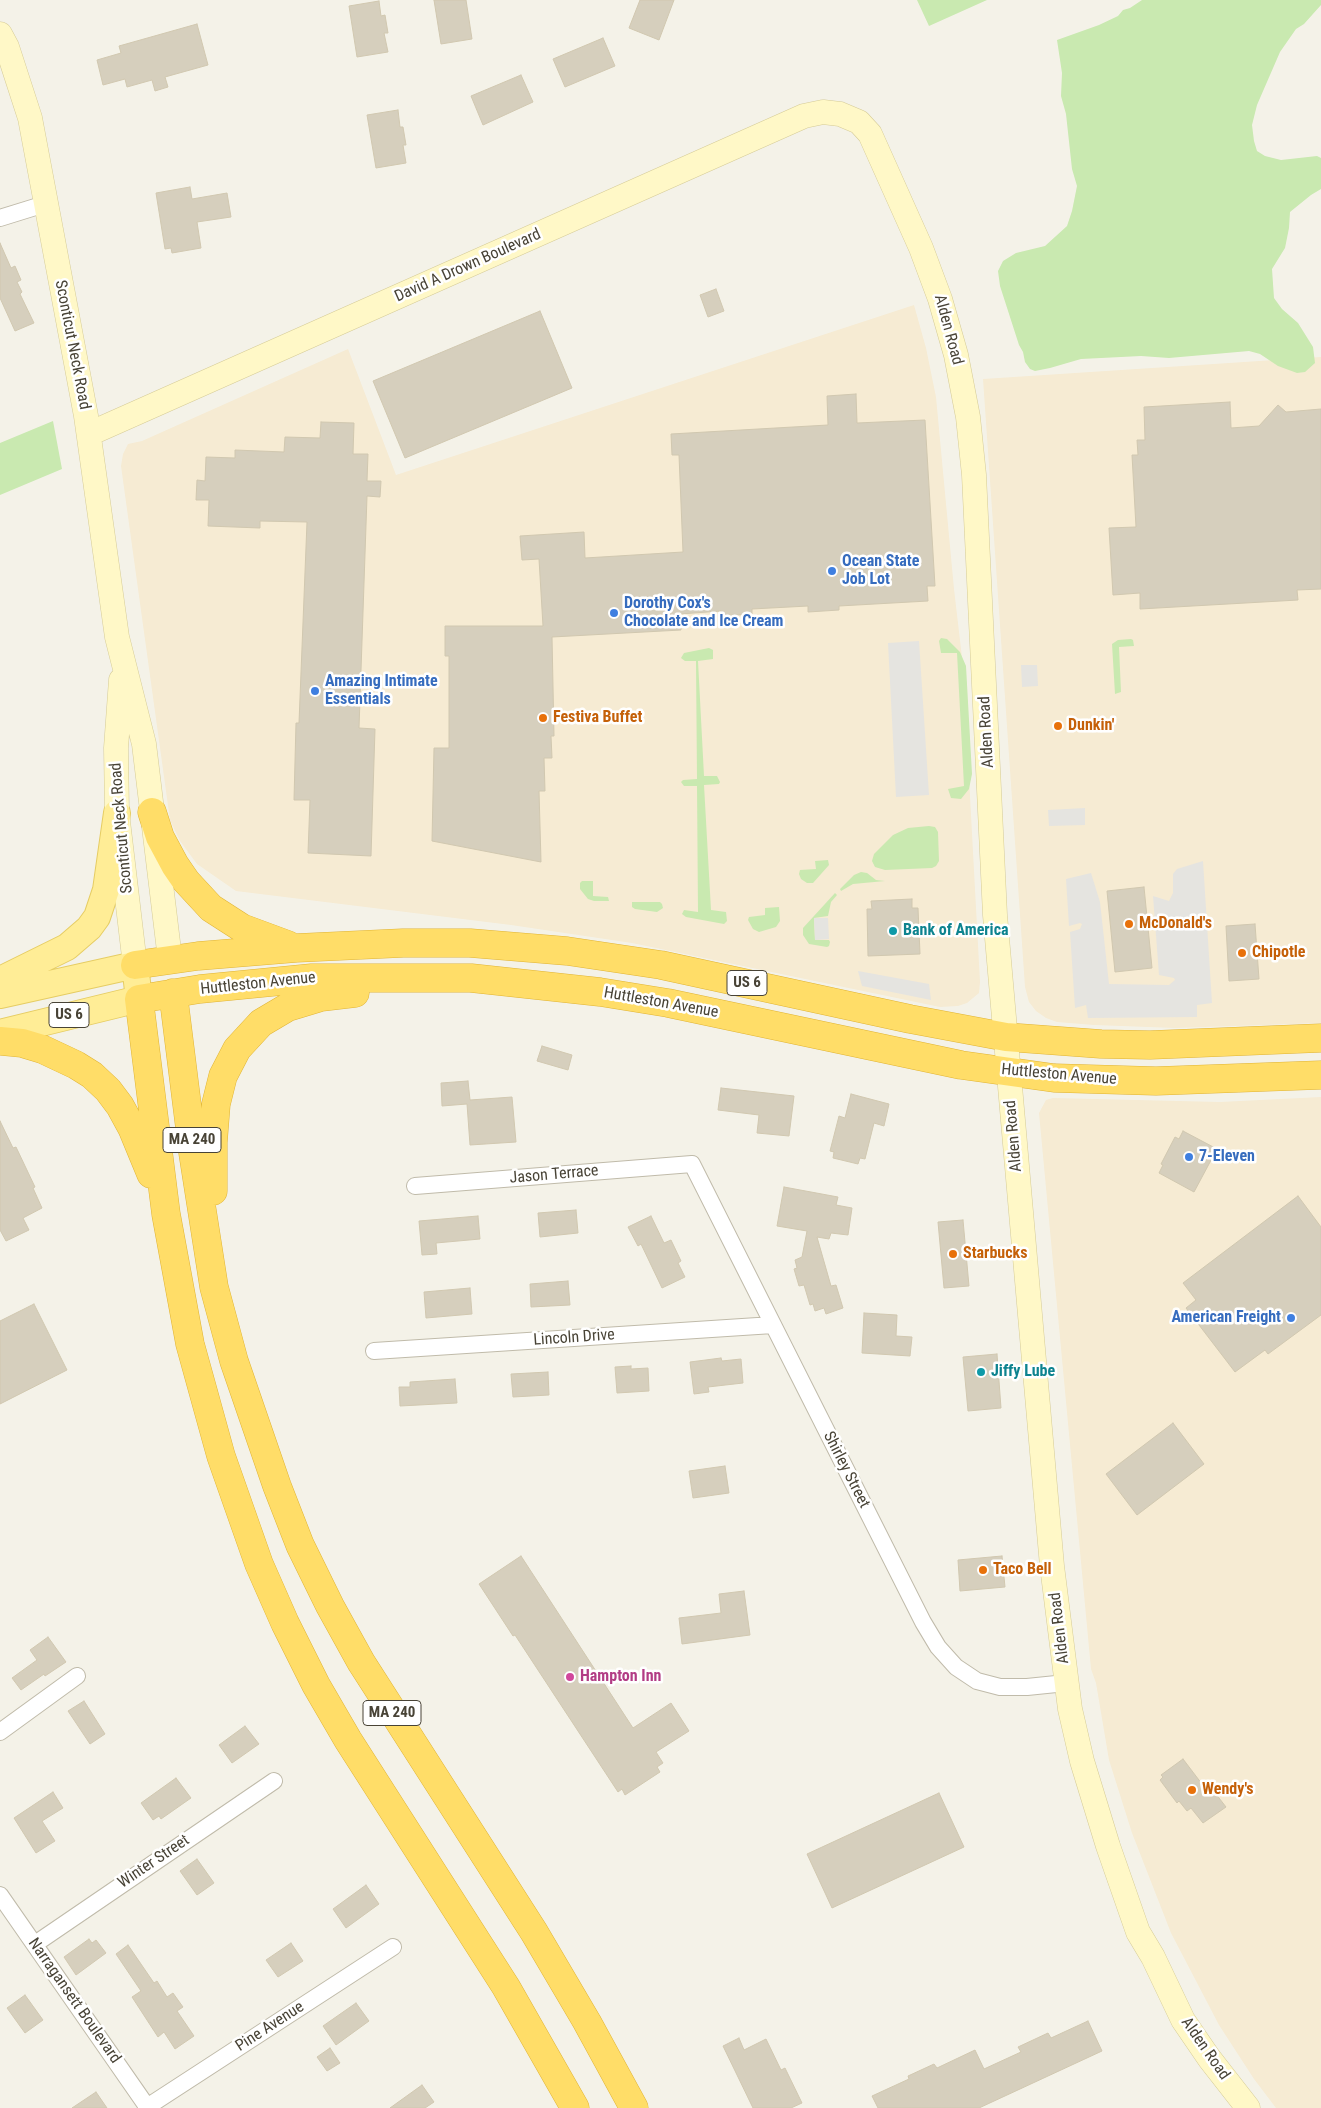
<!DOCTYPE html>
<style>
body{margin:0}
canvas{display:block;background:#f4f2e8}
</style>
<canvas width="1321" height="2108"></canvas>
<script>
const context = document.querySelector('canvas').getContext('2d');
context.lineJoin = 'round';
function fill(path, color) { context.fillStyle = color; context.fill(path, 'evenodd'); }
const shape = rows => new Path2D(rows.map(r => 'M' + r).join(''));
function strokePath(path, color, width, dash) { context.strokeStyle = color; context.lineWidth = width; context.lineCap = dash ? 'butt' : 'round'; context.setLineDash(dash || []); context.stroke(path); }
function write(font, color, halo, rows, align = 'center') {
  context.font = font + ' "Roboto Condensed",sans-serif'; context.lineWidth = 5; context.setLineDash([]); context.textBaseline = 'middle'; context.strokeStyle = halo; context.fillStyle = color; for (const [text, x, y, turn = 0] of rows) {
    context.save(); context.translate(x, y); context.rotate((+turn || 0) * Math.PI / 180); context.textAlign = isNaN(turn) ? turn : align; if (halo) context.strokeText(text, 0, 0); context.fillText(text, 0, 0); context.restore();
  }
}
fill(shape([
 [914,305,926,348,936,397,954,589,963,666,980,982,979,993,967,1003,958,1006,940,1007,632,943,511,925,236,891,197,864,180,841,170,820,121,466,123,454,128,444,142,441,348,349,396,475],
 [1321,357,1321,1023,1175,1028,1094,1025,1057,1022,1046,1018,1036,1011,1029,1002,1025,987,983,379],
 [1321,1097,1321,2108,1276,2108,1254,2079,1219,2025,1171,1933,1132,1833,1109,1760,1096,1683,1091,1669,1039,1113,1046,1100,1053,1098,1220,1102]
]), '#f6ebd3');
fill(shape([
 [917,0,987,0,929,26],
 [1142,0,1321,0,1321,5,1304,24,1296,29,1280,52,1257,105,1252,125,1254,141,1257,151,1265,156,1281,160,1317,156,1321,158,1321,189,1311,195,1290,212,1289,228,1285,248,1272,269,1274,298,1282,309,1298,323,1313,347,1315,363,1305,372,1297,373,1278,366,1260,354,1249,351,1169,358,1141,356,1081,359,1050,368,1035,371,1030,369,1025,362,1023,352,1019,345,1000,286,998,271,1003,261,1016,253,1045,246,1067,226,1072,211,1077,186,1072,169,1066,114,1061,96,1062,73,1057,40,1099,25,1118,16,1123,10,1130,8],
 [53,421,62,469,0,495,0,443],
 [941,638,947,639,960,652,966,666,972,774,969,789,961,799,951,798,948,789,964,786,957,653,941,653,939,641],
 [1131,639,1133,640,1134,646,1119,647,1121,692,1115,694,1112,644,1118,640],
 [709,648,713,650,713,659,698,661,704,776,717,776,720,782,719,784,704,785,711,910,726,912,727,921,724,924,686,917,682,914,684,910,698,912,697,786,684,786,681,782,683,780,697,779,696,661,685,661,681,658,684,653],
 [929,826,935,827,938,832,939,861,936,866,932,868,885,870,875,867,872,861,874,854,893,835,908,828],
 [828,860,829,865,813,883,807,883,801,879,799,874,800,870,816,869,815,861],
 [861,872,867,873,876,880,885,881,853,884,841,891,840,889,854,875],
 [582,881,593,881,593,896,608,897,609,901,594,901,588,899,580,889,580,883],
 [835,893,837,895,831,902,828,916,814,918,815,940,829,940,830,942,829,946,827,947,809,944,803,935,803,928],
 [632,902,660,902,662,904,663,908,657,912,635,909,632,907],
 [779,907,780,921,776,927,759,932,753,929,748,920,749,917,765,915,765,908]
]), '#c9e9b0');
fill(shape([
 [919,641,929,795,896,797,888,643],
 [1021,665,1037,665,1038,686,1022,687],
 [1085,808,1085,825,1049,826,1048,810],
 [1203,861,1212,1003,1197,1005,1197,1017,1088,1018,1086,1005,1075,1008,1070,932,1080,929,1082,924,1080,923,1069,926,1066,879,1091,873,1100,902,1109,984,1169,985,1175,980,1174,978,1159,975,1153,896,1169,901,1173,893,1173,874,1177,869],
 [814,918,828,918,829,939,815,940],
 [858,971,929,984,931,1000,862,986]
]), '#e5e4e0');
const building = shape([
 [434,0,466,0,472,39,441,44,434,0],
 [640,0,674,0,659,40,629,28,640,0],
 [379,1,381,16,385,15,388,33,384,33,388,52,357,57,349,6,379,1],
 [197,24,208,65,165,77,168,87,155,91,152,80,127,87,125,79,103,85,97,60,121,53,119,46,197,24],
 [603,38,615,66,565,87,553,59,603,38],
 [521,75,533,102,483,125,471,96,521,75],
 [398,110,400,127,403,127,406,145,403,145,406,163,376,168,367,115,398,110],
 [190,187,192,199,227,193,231,217,197,222,201,248,172,253,171,248,165,249,156,193,190,187],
 [0,243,11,268,15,266,21,280,17,282,22,292,20,294,34,323,15,331,0,298,0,243],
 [716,289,724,311,708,317,700,295,716,289],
 [540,311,572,388,405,458,373,381,540,311],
 [856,394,857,423,925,420,935,586,927,586,928,601,839,606,839,610,808,612,808,606,752,609,752,614,721,616,721,611,680,614,681,630,552,637,554,736,551,736,552,758,544,758,545,791,539,791,541,862,432,841,434,748,449,748,449,656,445,656,445,626,543,626,539,559,522,560,520,536,584,532,585,558,683,552,679,455,672,455,671,434,828,425,827,396,856,394],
 [1230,402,1231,428,1259,426,1278,405,1286,412,1321,409,1321,589,1297,590,1298,600,1140,609,1140,593,1113,595,1109,528,1136,527,1132,455,1138,455,1137,440,1145,440,1144,407,1230,402],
 [321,422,354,423,353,454,368,454,367,481,381,481,380,497,367,496,359,728,375,729,371,856,308,853,310,800,294,800,296,723,299,723,307,522,260,521,260,528,208,526,209,500,196,500,197,480,205,481,206,457,235,458,235,450,284,452,285,437,320,438,321,422],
 [1144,887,1152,968,1115,972,1107,891,1144,887],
 [912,899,912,908,918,908,920,954,868,956,867,909,872,909,871,901,912,899],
 [1255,924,1259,979,1229,981,1226,926,1255,924],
 [542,1046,572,1055,568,1070,537,1061,542,1046],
 [468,1081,470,1100,512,1097,516,1142,470,1145,467,1104,442,1106,441,1083,468,1081],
 [721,1088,794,1096,789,1136,757,1133,759,1115,718,1110,721,1088],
 [851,1094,889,1104,884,1126,874,1123,865,1159,860,1158,858,1164,833,1158,834,1152,830,1151,839,1116,845,1118,851,1094],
 [0,1121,13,1148,16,1147,35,1187,33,1188,42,1208,23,1218,29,1230,6,1241,0,1230,0,1121],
 [1183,1131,1217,1149,1194,1192,1159,1173,1163,1165,1161,1164,1175,1137,1179,1139,1183,1131],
 [784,1187,838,1197,836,1205,852,1208,848,1235,831,1233,829,1239,817,1237,831,1286,836,1285,843,1308,826,1314,824,1308,815,1311,813,1304,810,1305,804,1285,799,1286,794,1269,797,1268,795,1260,802,1257,807,1231,777,1226,784,1187],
 [1298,1196,1321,1227,1321,1315,1268,1354,1265,1350,1235,1372,1186,1308,1196,1300,1183,1283,1298,1196],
 [576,1210,578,1233,540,1237,538,1213,576,1210],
 [478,1216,480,1239,436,1243,437,1254,422,1255,419,1221,478,1216],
 [651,1216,664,1243,671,1240,681,1261,678,1263,685,1277,662,1288,641,1244,638,1246,628,1227,651,1216],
 [963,1220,969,1286,944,1288,938,1222,963,1220],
 [568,1281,570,1305,531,1307,530,1284,568,1281],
 [470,1288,472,1314,426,1318,424,1292,470,1288],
 [34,1304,67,1370,0,1404,0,1321,34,1304],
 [864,1313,897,1315,896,1336,912,1337,910,1356,862,1353,864,1313],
 [997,1354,1001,1408,968,1411,963,1357,997,1354],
 [721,1358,722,1361,741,1359,743,1383,708,1387,709,1392,694,1394,690,1362,721,1358],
 [631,1366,631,1369,648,1368,649,1391,617,1393,615,1367,631,1366],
 [548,1372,549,1395,513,1397,511,1374,548,1372],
 [455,1379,457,1403,400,1406,399,1387,410,1387,410,1382,455,1379],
 [1173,1423,1204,1464,1137,1515,1106,1474,1173,1423],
 [725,1466,729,1493,693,1498,689,1471,725,1466],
 [521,1556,633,1728,671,1703,689,1731,656,1752,663,1763,657,1767,660,1772,625,1795,622,1789,618,1792,515,1635,513,1636,479,1584,521,1556],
 [1002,1556,1005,1587,960,1591,958,1560,1002,1556],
 [744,1591,750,1635,682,1644,679,1618,721,1613,719,1594,744,1591],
 [48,1637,66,1662,45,1676,44,1674,21,1690,12,1678,37,1660,30,1650,48,1637],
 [84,1701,105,1734,90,1744,68,1711,84,1701],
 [245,1726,259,1744,232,1763,219,1745,245,1726],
 [1183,1759,1205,1788,1209,1785,1226,1807,1203,1823,1191,1808,1187,1811,1179,1801,1177,1803,1160,1780,1163,1777,1161,1775,1183,1759],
 [176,1778,191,1798,161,1819,159,1816,153,1820,141,1803,176,1778],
 [53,1792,63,1808,42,1821,55,1841,36,1853,14,1818,53,1792],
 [939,1793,964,1847,832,1908,807,1854,939,1793],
 [197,1859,214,1883,197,1895,180,1871,197,1859],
 [366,1885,379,1904,346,1928,333,1909,366,1885],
 [89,1939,92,1943,96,1940,106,1953,76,1975,64,1957,89,1939],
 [291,1943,303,1961,278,1977,266,1960,291,1943],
 [128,1945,154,1983,157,1981,167,1997,173,1993,183,2007,177,2011,194,2036,175,2049,164,2032,158,2037,132,1997,141,1991,116,1954,128,1945],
 [25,1995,43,2020,25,2033,7,2008,25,1995],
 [356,2003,369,2021,336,2045,323,2026,356,2003],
 [1088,2021,1102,2051,979,2108,878,2108,872,2096,909,2079,908,2076,934,2064,937,2068,975,2050,984,2069,1021,2052,1018,2047,1048,2033,1051,2038,1088,2021],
 [739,2038,744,2050,766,2039,781,2070,785,2068,802,2103,791,2108,753,2108,723,2046,739,2038],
 [330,2048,340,2063,327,2071,317,2057,330,2048],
 [422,2085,434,2102,425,2108,390,2108,422,2085],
 [96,2092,107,2108,72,2108,96,2092]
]);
fill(building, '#d6cfbd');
strokePath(building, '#d1c8b0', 1);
const street = shape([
 [0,218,45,204],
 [415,1186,692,1164,923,1622,938,1647,956,1667,977,1681,1000,1687,1027,1687,1066,1683],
 [374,1351,773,1325],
 [0,1732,77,1676],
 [0,1895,148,2108],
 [35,1944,274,1781],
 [147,2107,393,1947]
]);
const secondary = shape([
 [0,34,7,47,30,118,86,416,117,637,144,744,170,959],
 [89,434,804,116,823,112,840,114,859,122,870,134,921,248,940,299,956,355,968,417,974,475,995,915,1052,1566,1070,1709,1082,1761,1108,1846,1138,1932,1153,1957,1183,2020,1209,2058,1248,2108],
 [121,680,116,748,117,813,135,965]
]);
const primary = shape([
 [0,980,67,947,89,928,97,917,106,890,117,813],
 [0,995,135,965,139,999,0,1033]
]);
const highway = shape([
 [152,812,160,837,175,865,186,881,211,908,242,928,288,945],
 [135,965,198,956,296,948,403,943,470,943,567,951,661,965,910,1019,1006,1037,1101,1044,1150,1045,1321,1038],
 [173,993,193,1153,214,1287,234,1361,277,1486,300,1545,330,1606,361,1662,534,1932,587,2022,634,2108],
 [0,1041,22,1043,42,1049,76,1065,92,1075,108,1090,120,1106,132,1128,151,1174],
 [213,1191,213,1142,216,1104,223,1076,237,1049,261,1023,288,1007,321,997,355,993],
 [575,2108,506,1987,348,1740,316,1685,285,1623,259,1564,221,1456,190,1344,166,1214,139,999,200,989,312,978,471,978,600,992,668,1003,961,1065,1054,1078,1156,1081,1321,1075]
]);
strokePath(street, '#c0bbaa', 18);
strokePath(secondary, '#d5cb97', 25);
strokePath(primary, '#e6cd64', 28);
strokePath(highway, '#e0b436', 29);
strokePath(street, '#fff', 16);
strokePath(secondary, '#fff8c7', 24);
strokePath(primary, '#ffed96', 26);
strokePath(highway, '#ffdd68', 28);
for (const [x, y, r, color] of [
 [832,571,5,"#3f7fe0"],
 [614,613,5,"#3f7fe0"],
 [315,691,5,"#3f7fe0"],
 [543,718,5,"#e8710a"],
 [1058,726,5,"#e8710a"],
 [1129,924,5,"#e8710a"],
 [893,931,5,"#0f9aa8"],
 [1242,953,5,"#e8710a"],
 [1189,1157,5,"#3f7fe0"],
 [953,1254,5,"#e8710a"],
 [1291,1318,5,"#3f7fe0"],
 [981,1372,5,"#0f9aa8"],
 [983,1570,5,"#e8710a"],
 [570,1677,5,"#d1479c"],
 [1192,1790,5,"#e8710a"]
]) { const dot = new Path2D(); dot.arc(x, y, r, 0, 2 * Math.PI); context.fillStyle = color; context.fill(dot); strokePath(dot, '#fff', 2); }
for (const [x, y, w] of [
 [747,983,40],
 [69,1015,40],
 [192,1140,58],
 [392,1713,58]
]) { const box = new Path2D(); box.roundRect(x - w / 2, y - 12.5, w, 25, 4); context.fillStyle = '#fff'; context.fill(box); strokePath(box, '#484336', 1); }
write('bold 15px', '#484336', null, [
 ["US 6",747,983],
 ["US 6",69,1015],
 ["MA 240",192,1140],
 ["MA 240",392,1713]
]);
write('16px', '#484336', '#fff', [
 ["David A Drown Boulevard",468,266,-24],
 ["Alden Road",948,330,75],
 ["Sconticut Neck Road",72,345,79],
 ["Alden Road",987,732,-93],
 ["Sconticut Neck Road",122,828,-95],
 ["Huttleston Avenue",258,984,-6],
 ["Huttleston Avenue",661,1003,10],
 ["Huttleston Avenue",1059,1075,5],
 ["Alden Road",1014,1136,-95],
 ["Jason Terrace",554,1175,-5],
 ["Lincoln Drive",574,1338,-4],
 ["Shirley Street",846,1470,63],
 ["Alden Road",1060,1628,-97],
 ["Winter Street",154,1862,-34],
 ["Narragansett Boulevard",74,2001,55],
 ["Pine Avenue",270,2027,-33],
 ["Alden Road",1205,2049,55]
]);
write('bold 16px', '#366cbe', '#fff', [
 ["Ocean State",842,562],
 ["Job Lot",842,580],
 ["Dorothy Cox's",624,604],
 ["Chocolate and Ice Cream",624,622],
 ["Amazing Intimate",325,682],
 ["Essentials",325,700],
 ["7-Eleven",1199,1157],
 ["American Freight",1281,1318,"right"]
], 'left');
write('bold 16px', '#c56008', '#fff', [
 ["Festiva Buffet",553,718],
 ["Dunkin'",1068,726],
 ["McDonald's",1139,924],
 ["Chipotle",1252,953],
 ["Starbucks",963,1254],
 ["Taco Bell",993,1570],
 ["Wendy's",1202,1790]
], 'left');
write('bold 16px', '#0d838f', '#fff', [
 ["Bank of America",903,931],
 ["Jiffy Lube",991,1372]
], 'left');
write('bold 16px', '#b23c85', '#fff', [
 ["Hampton Inn",580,1677]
], 'left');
</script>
